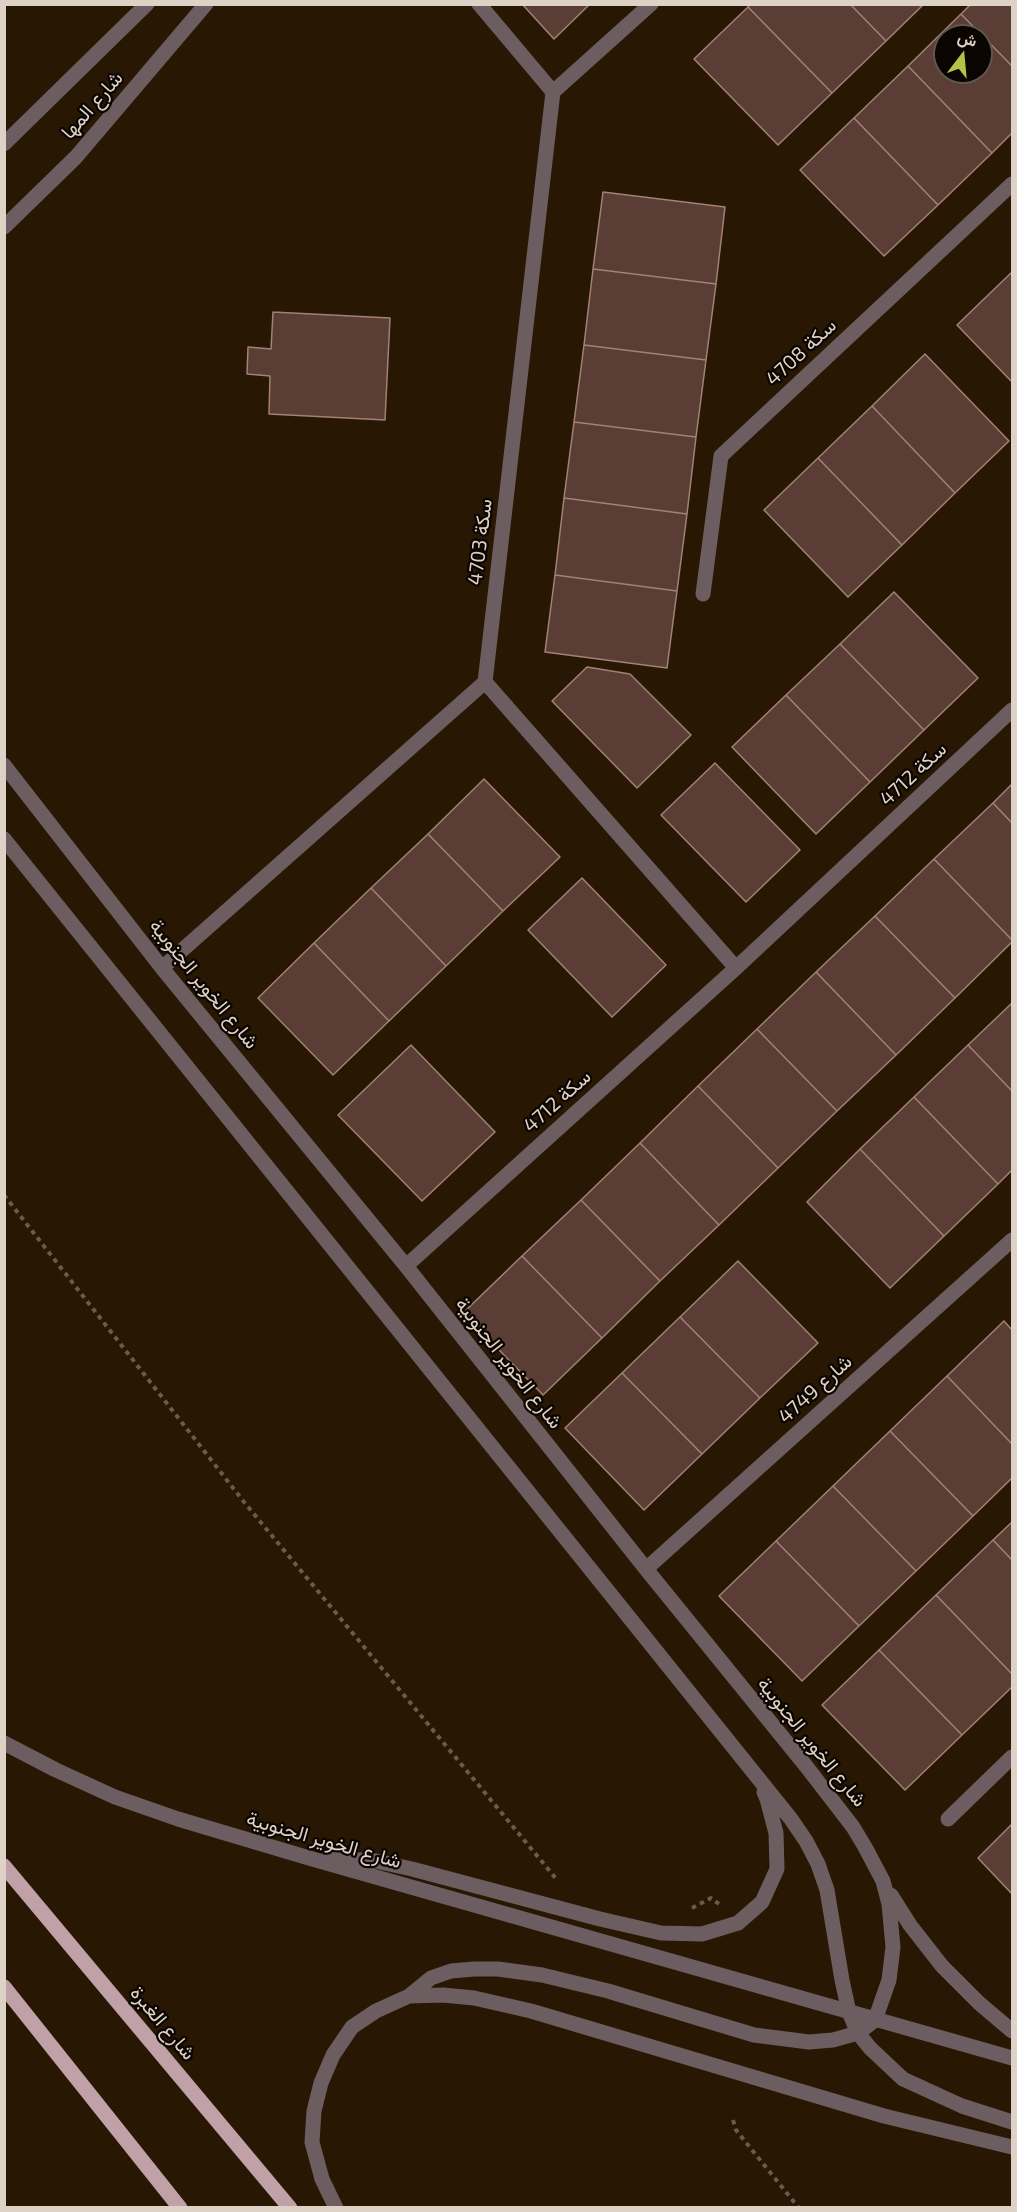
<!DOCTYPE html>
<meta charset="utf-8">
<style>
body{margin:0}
#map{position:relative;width:1017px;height:2212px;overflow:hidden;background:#281703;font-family:"Exo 2",Vazirmatn,sans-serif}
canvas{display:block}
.frame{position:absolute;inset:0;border:6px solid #ded1c5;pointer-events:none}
.north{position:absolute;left:933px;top:24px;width:60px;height:60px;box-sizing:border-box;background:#0b0501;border:2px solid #5f574f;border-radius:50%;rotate:16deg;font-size:16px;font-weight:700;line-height:24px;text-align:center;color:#ded1c5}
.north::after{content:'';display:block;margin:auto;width:21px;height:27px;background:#b7c147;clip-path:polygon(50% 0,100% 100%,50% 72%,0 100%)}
</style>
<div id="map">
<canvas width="1017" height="2212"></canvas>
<div class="frame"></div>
<div class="north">ش</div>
</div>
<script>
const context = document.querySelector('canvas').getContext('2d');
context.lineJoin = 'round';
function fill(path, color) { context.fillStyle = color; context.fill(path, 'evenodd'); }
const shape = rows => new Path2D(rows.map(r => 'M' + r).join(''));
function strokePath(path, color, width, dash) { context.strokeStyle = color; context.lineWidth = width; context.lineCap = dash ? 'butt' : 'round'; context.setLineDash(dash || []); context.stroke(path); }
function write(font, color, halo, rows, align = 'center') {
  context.font = font + ' "Exo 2",Vazirmatn,sans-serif'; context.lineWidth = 4.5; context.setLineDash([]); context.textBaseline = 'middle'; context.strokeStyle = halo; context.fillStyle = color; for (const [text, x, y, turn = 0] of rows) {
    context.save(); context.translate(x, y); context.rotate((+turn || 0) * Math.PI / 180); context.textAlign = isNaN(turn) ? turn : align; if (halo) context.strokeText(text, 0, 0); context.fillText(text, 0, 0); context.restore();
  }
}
const building = shape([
 [522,4,590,4,554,39,522,4],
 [750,4,850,4,886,41,832,93,748,7,750,4],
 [850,4,924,4,886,41,850,4],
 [971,4,1012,4,1012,66,961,14,971,4],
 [748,7,832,93,778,145,694,59,748,7],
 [961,14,1012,66,1012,133,992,153,908,66,961,14],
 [945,36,981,36,981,72,945,72,945,36],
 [908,66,992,153,938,205,854,118,908,66],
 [854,118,938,205,884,256,800,170,854,118],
 [603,192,725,207,716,284,593,269,603,192],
 [593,269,716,284,706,360,584,345,593,269],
 [1011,273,1012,275,1012,382,957,325,1011,273],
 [273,312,390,318,385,420,269,414,270,376,247,374,248,347,271,349,273,312],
 [584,345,706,360,696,437,574,422,584,345],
 [925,354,1009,441,955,493,872,406,925,354],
 [872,406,955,493,902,545,818,458,872,406],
 [574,422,696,437,687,514,564,498,574,422],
 [818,458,902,545,848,597,764,510,818,458],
 [564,498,687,514,677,591,555,575,564,498],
 [555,575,677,591,667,668,545,652,555,575],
 [894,592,978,678,924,730,840,644,894,592],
 [840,644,924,730,870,782,786,695,840,644],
 [587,667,630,674,691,735,637,788,552,701,587,667],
 [786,695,870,782,816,834,732,747,786,695],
 [715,763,800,850,746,902,661,815,715,763],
 [484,779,560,857,503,911,428,834,484,779],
 [1012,784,1012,823,993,803,1012,784],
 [993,803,1012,823,1012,940,934,859,993,803],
 [428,834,503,911,446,966,371,888,428,834],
 [934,859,1012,940,1012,942,955,998,875,916,934,859],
 [582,878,666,965,612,1017,528,930,582,878],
 [371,888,446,966,389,1021,314,943,371,888],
 [875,916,955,998,896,1055,816,972,875,916],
 [314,943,389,1021,333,1075,258,998,314,943],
 [816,972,896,1055,837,1111,757,1029,816,972],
 [1012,1003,1012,1091,968,1045,1012,1003],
 [757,1029,837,1111,778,1168,698,1086,757,1029],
 [411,1045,495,1132,422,1201,338,1115,411,1045],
 [968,1045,1012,1091,1012,1170,998,1184,914,1097,968,1045],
 [698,1086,778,1168,719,1225,640,1143,698,1086],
 [914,1097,998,1184,944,1236,860,1149,914,1097],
 [640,1143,719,1225,660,1281,581,1200,640,1143],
 [860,1149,944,1236,890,1288,807,1202,860,1149],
 [581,1200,660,1281,602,1338,522,1256,581,1200],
 [522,1256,602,1338,543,1395,463,1313,522,1256],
 [738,1261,818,1343,760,1398,680,1317,738,1261],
 [680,1317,760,1398,702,1454,622,1373,680,1317],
 [1004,1321,1012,1330,1012,1444,947,1376,1004,1321],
 [622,1373,702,1454,644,1510,565,1428,622,1373],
 [947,1376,1012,1444,1012,1478,973,1516,890,1431,947,1376],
 [890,1431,973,1516,916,1571,833,1486,890,1431],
 [833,1486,916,1571,859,1626,776,1541,833,1486],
 [1012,1522,1012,1560,993,1540,1012,1522],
 [993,1540,1012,1560,1012,1674,936,1595,993,1540],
 [776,1541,859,1626,802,1681,719,1596,776,1541],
 [936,1595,1012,1674,1012,1687,962,1735,879,1650,936,1595],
 [879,1650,962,1735,905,1790,822,1705,879,1650],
 [1012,1824,1012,1894,978,1858,1012,1824]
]);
fill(building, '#5a3d34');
strokePath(building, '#a28276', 1.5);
strokePath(shape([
 [4,1195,244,1502,558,1881],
 [692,1908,711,1898,719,1904],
 [733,2120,736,2130,799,2208]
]), '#6a5b4a', 4, [4.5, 4.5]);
strokePath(shape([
 [553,92,651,4],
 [4,144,147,4],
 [4,227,76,157,206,4],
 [703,594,721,456,1012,184],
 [485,682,736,968],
 [4,765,162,968,406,1266,646,1569,806,1766,853,1827,865,1847,883,1881,889,1904,893,1947,889,1980,875,2020,858,2033,833,2040,809,2042,754,2035,608,1991,542,1975,498,1969,474,1969,451,1971,431,1978,409,1996],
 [4,839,791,1819,806,1841,818,1864,827,1890,842,1980,849,2012,858,2033,870,2048,903,2079,962,2106,1012,2122],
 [162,968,485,682,553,92,479,4],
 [406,1266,736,968,1012,710],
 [646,1569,1012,1240],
 [4,1743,56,1770,115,1797,178,1819,309,1858,1012,2058],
 [948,1819,1012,1757],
 [328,1858,376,1861,412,1869,600,1919,661,1933,702,1934,738,1923,762,1902,777,1869,776,1833,767,1799,764,1792],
 [891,1895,910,1925,942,1966,979,2003,1012,2031],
 [336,2208,322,2179,312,2142,314,2111,321,2083,333,2055,352,2027,376,2011,409,1996,443,1995,474,1998,531,2011,884,2116,1012,2147]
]), '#6c5d60', 15);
strokePath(shape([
 [4,1866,290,2208],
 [4,1987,180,2208]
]), '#c0a1a7', 15);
write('20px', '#ded1c5', '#0b0501', [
 ["شارع المها",92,105,-49],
 ["سكة 4708",801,352,-43],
 ["4703 سكة",480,542,-83],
 ["سكة 4712",913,774,-43],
 ["شارع الخوير الجنوبية",204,984,51],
 ["سكة 4712",557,1101,-42],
 ["شارع الخوير الجنوبية",509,1363,52],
 ["4749 شارع",815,1389,-42],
 ["شارع الخوير الجنوبية",812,1742,51],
 ["شارع الخوير الجنوبية",324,1840,16],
 ["شارع الغبرة",163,2023,50]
]);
</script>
